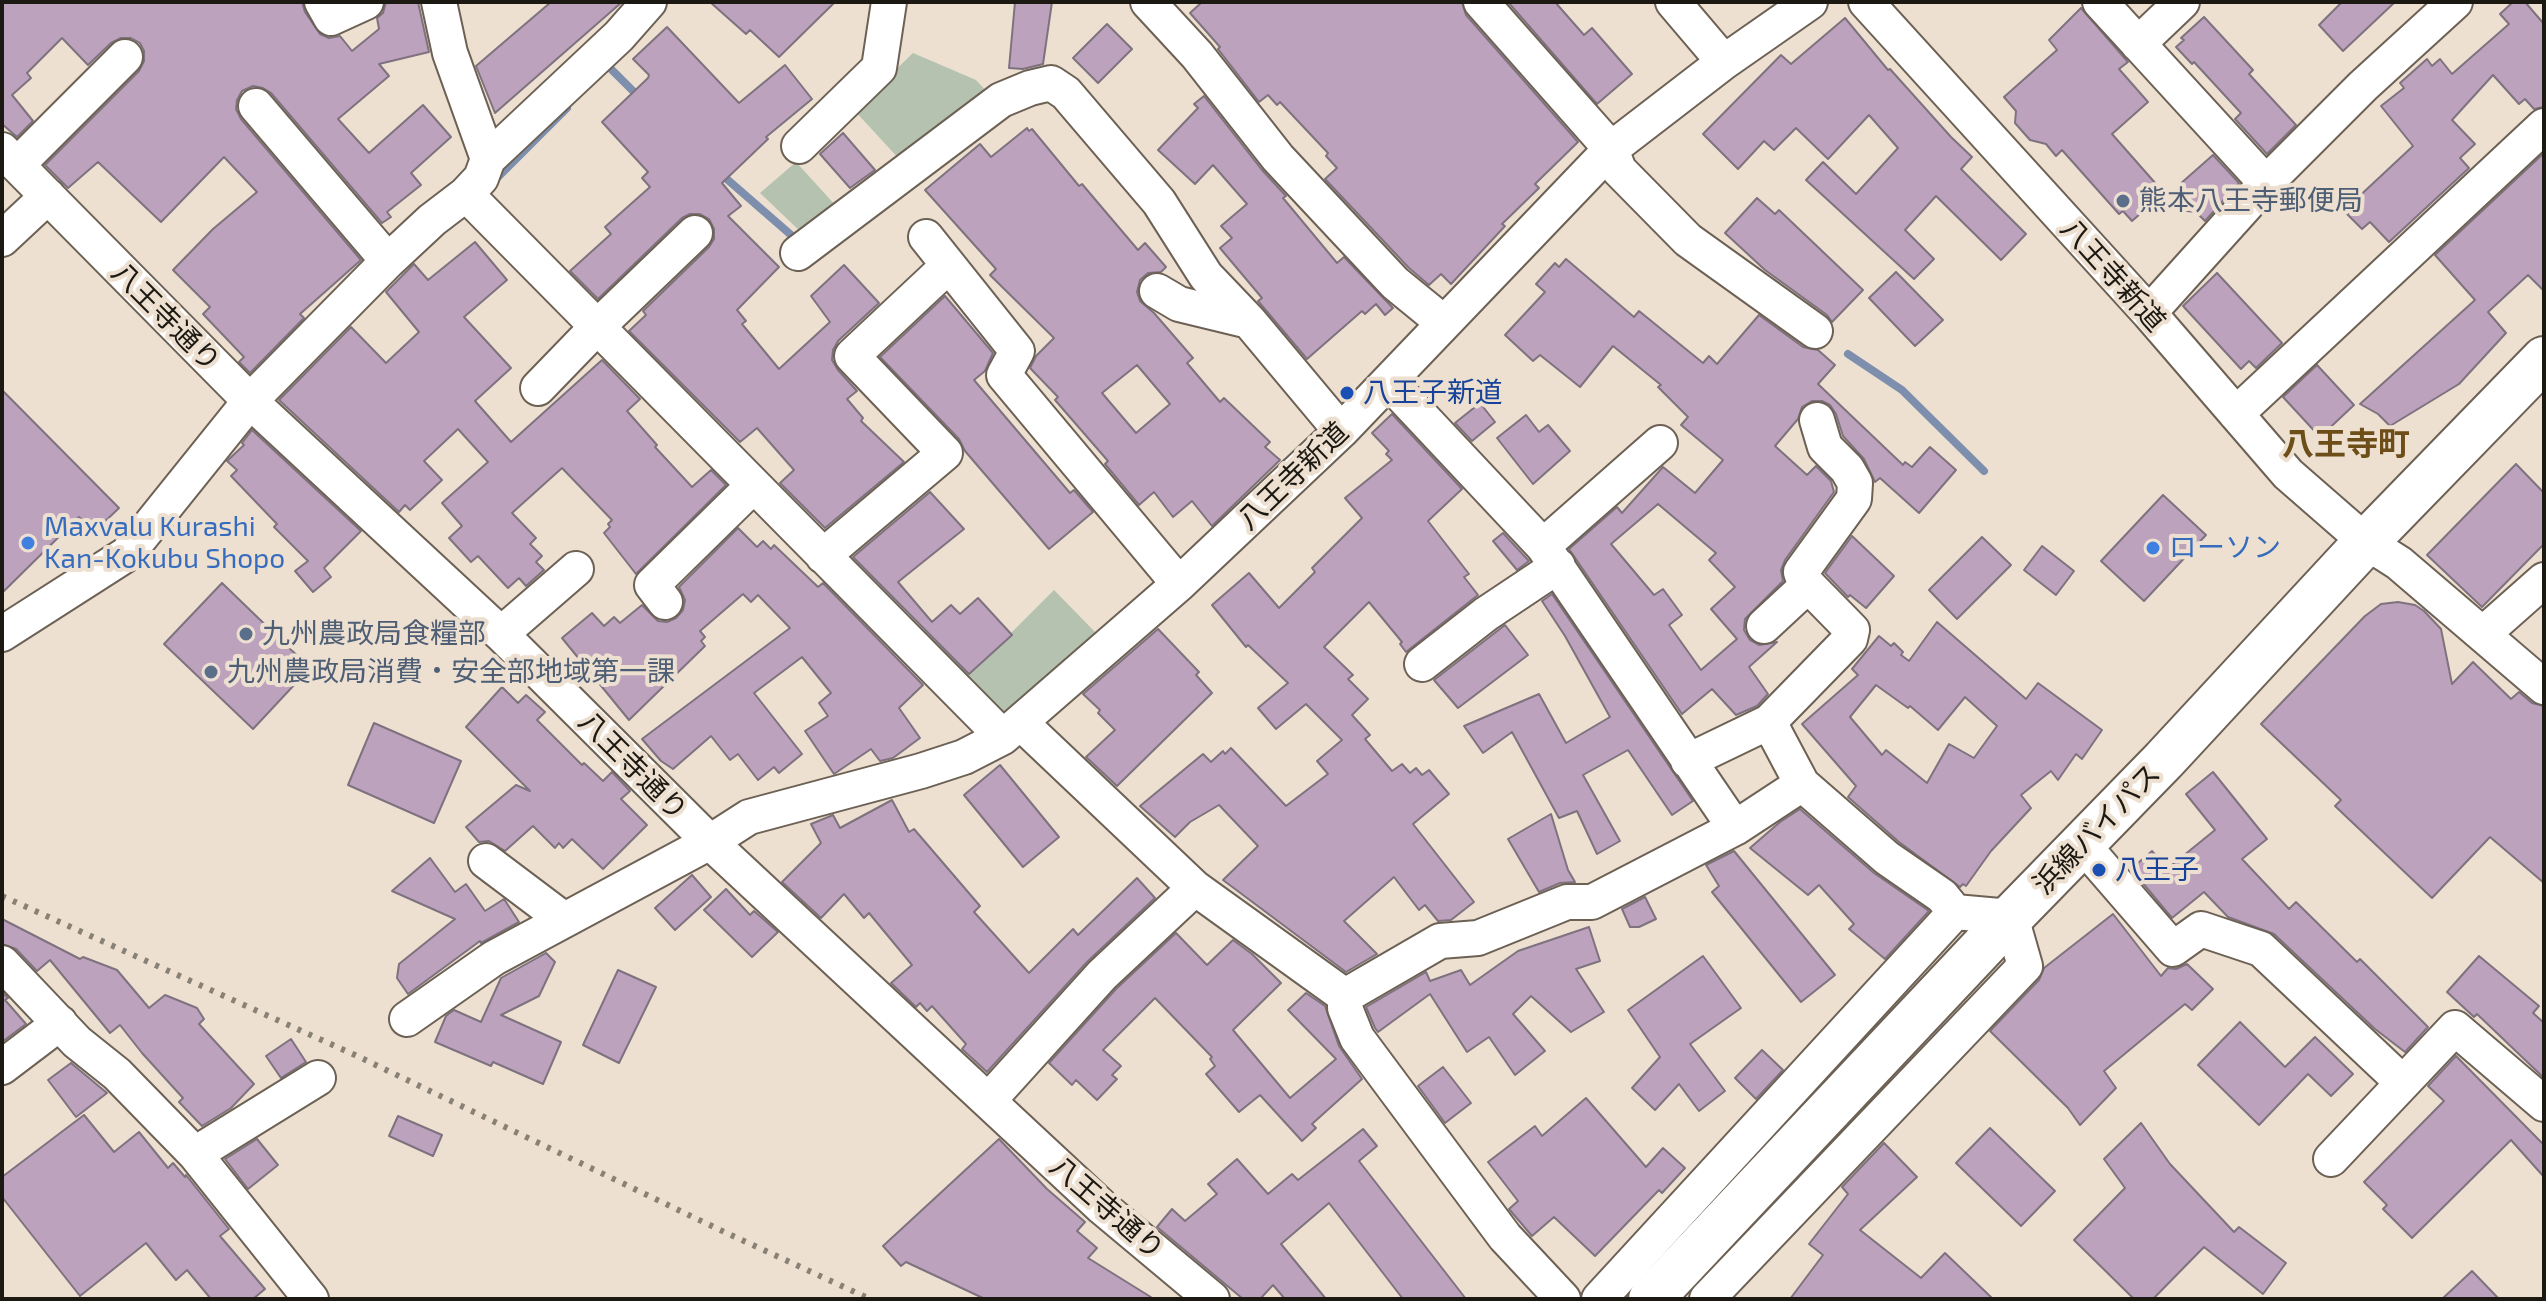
<!DOCTYPE html>
<meta charset="utf-8">
<style>
body{margin:0}
#map{position:relative;width:2546px;height:1301px;overflow:hidden;background:#ede0d1;font-family:"Exo 2",sans-serif}
canvas{display:block}
.frame{position:absolute;inset:0;border:4px solid #1c1812;pointer-events:none}
</style>
<div id="map">
<canvas width="2546" height="1301"></canvas>
<div class="frame"></div>
</div>
<script>
const context = document.querySelector('canvas').getContext('2d');
context.lineJoin = 'round';
function fill(path, color) { context.fillStyle = color; context.fill(path, 'evenodd'); }
const shape = rows => new Path2D(rows.map(r => 'M' + r).join(''));
function strokePath(path, color, width, dash) { context.strokeStyle = color; context.lineWidth = width; context.lineCap = dash ? 'butt' : 'round'; context.setLineDash(dash || []); context.stroke(path); }
function write(font, color, halo, rows, align = 'center') {
  context.font = font + ' "Exo 2","Noto Sans JP",sans-serif'; context.lineWidth = 8; context.setLineDash([]); context.textBaseline = 'middle'; context.strokeStyle = halo; context.fillStyle = color; for (const [text, x, y, turn = 0] of rows) {
    context.save(); context.translate(x, y); context.rotate((+turn || 0) * Math.PI / 180); context.textAlign = isNaN(turn) ? turn : align; if (halo) context.strokeText(text, 0, 0); context.fillText(text, 0, 0); context.restore();
  }
}
fill(shape([
 [913,53,976,80,988,93,902,162,854,110],
 [796,162,837,207,804,235,760,193],
 [1054,590,1097,634,998,718,917,637,933,622,979,665]
]), '#b4c2af');
strokePath(shape([
 [608,66,641,99],
 [721,174,798,241],
 [492,183,567,108],
 [1848,354,1902,390,1984,471]
]), '#7d8fac', 8);
const building = shape([
 [2,2,302,2,305,12,320,34,329,38,340,36,352,51,379,29,377,18,383,13,386,2,418,2,429,52,379,64,389,76,338,119,369,153,423,105,451,137,411,173,421,185,387,212,391,217,382,223,271,93,263,88,253,86,242,91,237,100,236,109,241,119,361,260,300,314,304,318,250,373,239,362,244,357,203,314,210,307,173,270,213,229,257,192,224,157,161,222,98,162,68,188,45,165,139,71,144,61,144,51,140,43,131,38,121,38,111,43,88,65,62,38,27,73,31,78,12,95,33,121,17,137,2,124,2,2],
 [551,2,622,2,495,113,476,66,551,2],
 [710,2,835,2,779,57,750,30,746,34,710,2],
 [1015,2,1052,2,1043,64,1023,69,1009,68,1015,2],
 [1202,2,1462,2,1466,15,1578,142,1535,184,1539,188,1502,224,1505,226,1451,284,1441,274,1429,285,1409,268,1325,179,1337,168,1326,156,1328,153,1280,102,1277,105,1268,95,1259,102,1218,49,1220,47,1190,13,1202,2],
 [1508,2,1555,2,1584,35,1592,28,1632,74,1597,104,1508,2],
 [2342,2,2395,2,2343,51,2319,25,2342,2],
 [2513,2,2525,2,2544,24,2544,107,2534,109,2525,99,2519,104,2493,75,2452,120,2475,144,2460,158,2469,168,2389,242,2370,222,2362,229,2347,214,2355,206,2352,203,2413,146,2381,106,2404,88,2400,83,2427,59,2432,66,2440,59,2452,74,2509,24,2500,14,2513,2],
 [2081,8,2128,62,2119,69,2148,102,2112,134,2164,193,2132,221,2123,211,2119,214,2062,150,2056,156,2046,144,2030,140,2015,123,2016,111,2004,97,2057,50,2049,40,2081,8],
 [2204,17,2253,70,2249,74,2296,125,2267,154,2235,119,2241,113,2194,62,2192,64,2176,47,2184,40,2181,38,2204,17],
 [1845,18,1888,70,1890,69,1951,137,1972,157,1961,169,2026,234,2001,260,1936,196,1905,230,1934,259,1914,279,1806,180,1823,162,1856,194,1898,148,1869,115,1828,159,1796,128,1774,150,1764,141,1738,169,1703,134,1781,55,1791,64,1845,18],
 [1107,24,1132,49,1098,83,1073,58,1107,24],
 [667,27,739,103,785,65,812,99,766,137,768,139,722,183,741,206,728,216,779,267,737,310,746,321,742,324,779,369,830,322,811,296,844,265,879,303,838,341,833,350,832,360,838,370,857,391,847,399,863,418,861,421,904,462,825,528,780,483,794,470,757,428,740,442,629,331,646,315,643,311,709,247,714,239,714,229,709,219,700,214,690,214,682,218,598,299,570,271,611,234,605,227,650,187,642,178,648,172,602,122,648,78,649,75,633,59,667,27],
 [1204,96,1262,170,1286,196,1283,198,1337,263,1344,257,1393,308,1385,315,1376,304,1365,314,1362,311,1307,359,1258,301,1262,298,1220,248,1232,238,1221,226,1247,204,1213,165,1195,184,1158,150,1198,108,1194,104,1204,96],
 [1027,128,1029,131,1032,129,1079,186,1082,184,1138,250,1145,243,1166,267,1161,272,1148,273,1140,280,1137,292,1140,301,1154,313,1193,358,1187,363,1220,402,1224,398,1270,442,1265,447,1280,460,1212,526,1192,501,1173,517,1154,492,1139,505,1105,464,1108,461,1055,400,1058,397,1030,368,1036,356,1054,338,990,275,996,269,925,190,980,144,991,157,1027,128],
 [1137,365,1170,404,1136,433,1102,393,1137,365],
 [843,133,875,170,850,188,820,154,843,133],
 [2544,153,2544,291,2528,275,2488,312,2506,333,2459,384,2390,426,2378,414,2360,404,2475,300,2435,255,2544,153],
 [2213,155,2239,183,2205,221,2196,212,2187,211,2179,185,2213,155],
 [1757,198,1775,214,1779,210,1863,290,1832,322,1827,315,1765,270,1725,233,1757,198],
 [475,242,507,280,464,317,511,368,475,401,511,442,602,360,640,399,627,411,657,445,655,447,692,487,711,470,726,485,636,574,604,533,610,527,608,524,612,520,562,468,512,513,536,538,530,544,542,556,536,562,544,570,526,586,519,578,508,588,478,556,471,562,449,538,462,526,442,503,488,462,458,429,424,461,442,480,410,510,405,505,399,512,279,400,351,327,386,363,419,332,386,292,414,264,428,280,475,242],
 [1566,259,1634,317,1639,311,1703,363,1709,356,1717,364,1759,315,1803,347,1818,350,1835,365,1818,384,1903,465,1905,462,1912,467,1930,447,1956,470,1919,513,1880,478,1875,482,1864,459,1843,436,1836,414,1830,405,1822,401,1812,401,1802,407,1798,419,1775,446,1807,475,1816,466,1831,481,1834,492,1785,560,1781,570,1783,581,1745,619,1744,630,1750,640,1759,645,1777,642,1749,667,1768,694,1757,706,1736,715,1712,689,1682,714,1569,549,1617,507,1622,513,1663,467,1695,493,1723,460,1681,425,1688,417,1658,387,1661,385,1613,346,1580,387,1540,355,1533,361,1505,335,1545,292,1536,284,1555,263,1559,267,1566,259],
 [1658,504,1716,553,1709,560,1735,587,1711,609,1737,639,1701,670,1669,625,1682,615,1663,589,1654,595,1611,544,1658,504],
 [1896,272,1943,320,1915,346,1869,298,1896,272],
 [2217,273,2282,343,2256,368,2249,361,2241,369,2183,306,2217,273],
 [945,296,993,353,985,371,974,380,1070,493,1074,490,1093,512,1049,549,965,451,959,439,880,357,945,296],
 [2317,365,2354,405,2320,437,2283,397,2317,365],
 [2,390,119,508,94,532,79,517,2,593,2,390],
 [1480,403,1495,422,1472,441,1455,423,1480,403],
 [1392,414,1462,489,1428,521,1469,574,1464,577,1478,595,1406,652,1400,644,1402,642,1369,602,1324,647,1353,675,1348,679,1368,699,1352,715,1370,735,1365,739,1392,771,1402,764,1410,773,1416,768,1422,775,1429,770,1449,794,1413,824,1474,902,1451,920,1438,921,1425,905,1419,910,1394,877,1344,921,1377,954,1346,972,1223,880,1258,846,1219,805,1190,822,1175,837,1140,806,1203,754,1211,762,1223,751,1225,754,1231,748,1286,806,1328,774,1317,761,1342,740,1306,704,1276,729,1258,708,1288,683,1248,645,1246,647,1212,605,1249,573,1279,608,1315,572,1312,568,1362,518,1345,498,1392,460,1386,454,1389,451,1372,433,1392,414],
 [1526,415,1539,432,1548,425,1570,451,1533,484,1497,438,1526,415],
 [252,430,361,531,324,568,331,577,313,592,295,571,308,561,274,527,277,524,231,476,237,470,227,461,244,445,242,443,252,430],
 [2516,464,2544,493,2544,544,2482,607,2427,555,2516,464],
 [930,492,964,529,898,582,932,622,951,605,960,614,978,598,1012,635,969,674,853,557,930,492],
 [2163,495,2206,535,2144,601,2101,561,2163,495],
 [738,528,757,547,763,541,771,549,774,545,818,587,823,583,923,685,899,708,920,738,893,758,880,761,871,749,834,774,805,731,828,716,819,703,831,693,802,657,754,693,802,754,779,773,774,767,758,780,738,754,730,760,711,736,673,769,661,761,642,739,790,628,758,595,751,602,743,594,700,631,705,637,701,641,705,646,629,720,562,638,592,613,604,626,614,617,620,623,642,605,658,621,667,622,676,618,683,610,685,600,679,587,738,528],
 [1503,533,1529,561,1517,570,1493,541,1503,533],
 [1852,536,1894,576,1866,608,1850,595,1848,597,1825,573,1852,536],
 [1982,537,2011,565,1957,619,1929,590,1982,537],
 [2042,546,2074,571,2056,595,2024,570,2042,546],
 [222,583,310,668,253,729,164,644,222,583],
 [1552,594,1693,801,1672,815,1628,750,1583,775,1620,841,1597,854,1577,811,1559,818,1512,732,1483,753,1464,726,1539,694,1566,743,1610,717,1565,636,1542,601,1552,594],
 [2398,602,2415,605,2424,611,2441,629,2452,684,2473,662,2511,699,2519,692,2532,703,2544,706,2544,883,2490,837,2432,898,2335,806,2341,800,2261,724,2365,616,2381,604,2398,602],
 [1937,622,2026,699,2038,683,2102,730,2082,759,2076,754,2058,780,2051,771,2021,795,2031,808,1991,851,1966,886,1963,884,1960,887,1899,842,1848,797,1856,786,1802,724,1858,675,1852,669,1879,636,1891,646,1894,643,1903,652,1901,655,1909,661,1937,622],
 [1876,685,1908,708,1910,706,1938,730,1965,697,1997,726,1974,758,1949,744,1927,783,1886,750,1882,755,1850,717,1876,685],
 [1505,625,1528,655,1458,708,1434,680,1505,625],
 [1158,629,1199,672,1196,675,1212,693,1117,786,1086,757,1115,730,1098,713,1100,710,1083,694,1158,629],
 [502,687,518,703,526,695,545,712,537,720,582,765,584,763,603,781,612,772,630,791,621,799,647,825,603,869,572,839,563,848,559,843,555,848,533,826,505,851,489,841,479,842,466,827,516,785,530,791,466,727,502,687],
 [374,723,461,761,434,823,348,785,374,723],
 [1000,765,1059,837,1023,867,964,795,1000,765],
 [2213,772,2267,839,2242,859,2289,909,2296,902,2357,962,2360,959,2428,1027,2405,1052,2375,1029,2274,934,2228,917,2204,892,2172,918,2131,869,2152,851,2167,869,2215,830,2186,794,2213,772],
 [892,800,909,832,914,829,980,906,974,912,1029,973,1073,929,1078,935,1137,878,1155,898,1087,962,987,1072,962,1049,966,1044,932,1006,927,1011,920,1003,916,1007,891,983,912,965,869,913,864,918,844,894,821,918,782,882,821,843,811,824,833,815,840,828,892,800],
 [1800,809,1874,873,1929,911,1885,959,1849,929,1854,924,1819,885,1808,895,1750,848,1780,822,1800,809],
 [1551,814,1568,870,1575,882,1560,883,1539,892,1508,839,1551,814],
 [1734,851,1835,975,1801,1002,1712,892,1719,886,1706,865,1734,851],
 [430,858,455,892,466,884,485,911,504,899,519,922,481,943,480,941,408,994,397,978,399,964,455,919,392,891,430,858],
 [692,875,711,897,675,930,655,908,692,875],
 [726,889,750,915,754,911,778,932,752,957,704,910,726,889],
 [1645,897,1656,919,1639,927,1630,927,1622,909,1645,897],
 [2113,914,2161,976,2168,968,2176,969,2187,964,2213,989,2192,1010,2185,1004,2104,1071,2116,1088,2080,1125,2068,1108,1990,1031,2039,980,2044,968,2113,914],
 [2,919,80,959,83,957,117,970,149,1008,165,995,197,1008,204,1019,199,1024,254,1084,231,1108,202,1126,179,1102,183,1098,142,1053,120,1025,110,1033,50,960,37,971,16,949,2,944,2,919],
 [1589,927,1600,961,1576,969,1604,1012,1571,1032,1531,996,1513,1014,1545,1051,1515,1075,1489,1037,1467,1052,1430,994,1378,1032,1375,1028,1366,1007,1426,972,1430,981,1461,970,1470,985,1518,951,1589,927],
 [1176,933,1207,965,1233,940,1252,954,1281,983,1233,1030,1290,1098,1336,1059,1288,1010,1306,993,1325,1006,1339,1046,1362,1079,1312,1124,1316,1128,1302,1141,1260,1095,1239,1112,1206,1074,1215,1066,1210,1059,1212,1057,1155,998,1103,1050,1121,1066,1112,1075,1117,1079,1097,1100,1076,1080,1072,1085,1049,1063,1116,989,1176,933],
 [546,953,555,962,539,996,501,1015,561,1042,543,1084,493,1062,491,1066,435,1042,446,1016,454,1010,481,1022,501,978,546,953],
 [1703,956,1741,1008,1690,1044,1725,1091,1699,1111,1679,1084,1655,1110,1632,1088,1660,1057,1628,1010,1703,956],
 [2479,956,2539,1006,2533,1013,2544,1023,2544,1078,2477,1014,2474,1017,2447,992,2479,956],
 [618,970,656,987,619,1063,583,1045,618,970],
 [2,992,8,998,5,1000,26,1024,2,1042,2,992],
 [2240,1022,2285,1067,2315,1037,2353,1074,2331,1096,2308,1074,2259,1125,2198,1065,2240,1022],
 [291,1039,306,1062,281,1078,266,1056,291,1039],
 [1762,1050,1783,1070,1756,1099,1735,1078,1762,1050],
 [2456,1056,2544,1145,2544,1177,2511,1140,2412,1238,2383,1209,2387,1205,2364,1182,2444,1101,2428,1086,2456,1056],
 [71,1063,107,1093,76,1117,48,1080,71,1063],
 [1443,1067,1471,1103,1445,1123,1418,1086,1443,1067],
 [1586,1098,1646,1167,1663,1148,1685,1168,1662,1193,1659,1190,1595,1256,1554,1217,1532,1236,1509,1209,1518,1201,1488,1162,1535,1126,1542,1136,1586,1098],
 [84,1115,114,1152,139,1132,168,1168,173,1163,185,1177,186,1175,229,1229,220,1236,265,1289,253,1299,211,1299,187,1270,176,1280,146,1243,80,1296,2,1197,2,1177,84,1115],
 [398,1116,442,1135,433,1156,389,1136,398,1116],
 [2141,1123,2170,1164,2234,1232,2239,1227,2286,1263,2263,1294,2204,1247,2153,1299,2134,1299,2074,1240,2125,1188,2104,1159,2141,1123],
 [1990,1128,2055,1191,2021,1226,1956,1163,1990,1128],
 [1363,1129,1377,1146,1359,1161,1466,1299,1403,1299,1329,1203,1281,1244,1326,1299,1285,1299,1273,1285,1260,1299,1243,1299,1157,1227,1172,1209,1185,1221,1217,1194,1208,1184,1237,1159,1268,1194,1292,1174,1298,1180,1363,1129],
 [257,1139,278,1165,248,1189,225,1159,257,1139],
 [999,1139,1047,1189,1085,1222,1077,1231,1097,1248,1088,1258,1154,1299,985,1299,906,1262,901,1266,883,1246,999,1139],
 [1884,1143,1917,1177,1860,1230,1921,1278,1945,1253,1993,1299,1790,1299,1823,1255,1809,1244,1848,1194,1842,1187,1884,1143],
 [2472,1271,2499,1299,2442,1299,2472,1271]
]);
fill(building, '#bca2bd');
strokePath(building, '#7e727f', 2);
const minor = shape([
 [322,2,331,18,366,2],
 [439,2,450,53,488,159],
 [1148,2,1197,55,1278,158,1395,283,1444,323],
 [1481,2,1611,149,1619,170,1688,240,1815,331],
 [1673,2,1724,62],
 [1866,2,2149,313,2288,474,2366,542,2399,563,2544,687],
 [2100,2,2266,183],
 [2138,44,2182,2],
 [256,106,388,261],
 [799,146,879,68,889,2],
 [2,150,250,401,501,634,710,842,1103,1208,1212,1299],
 [17,165,125,57],
 [466,194,1003,737],
 [926,237,1017,351,1004,375,1179,584],
 [2,239,48,196],
 [798,253,1001,100,1030,88,1051,83,1066,93,1159,202,1206,276,1249,321,1341,431],
 [1157,291,1179,304,1249,321],
 [2149,313,2266,183,2363,86,2455,2],
 [1389,382,1543,546,1735,828],
 [538,388,596,328,695,233],
 [2236,414,2544,126],
 [1543,546,1660,443],
 [823,556,945,453,852,356,948,266],
 [665,602,652,585,753,486],
 [1764,626,1806,587,1801,572,1854,499,1855,483,1847,469,1825,447,1817,420],
 [2,634,127,554,250,401,388,261,432,220,466,194,481,178,488,159,619,36,649,2],
 [501,634,576,569],
 [2483,634,2544,580],
 [1422,664,1486,614,1558,566],
 [1769,722,1802,784],
 [1021,723,1195,888,1345,996],
 [1688,761,1769,722,1850,639,1852,630,1806,583],
 [2082,844,2173,949,2201,929,2261,949,2403,1083],
 [486,861,563,919],
 [2,963,77,1042,117,1074,195,1154,311,1299],
 [1345,996,1440,941,1478,938,1567,902,1592,902,1735,828,1802,784,1887,858,1942,896,1955,912,2011,917,2025,966,1707,1299],
 [1345,996,1345,1008,1357,1038,1505,1237,1563,1299],
 [407,1019,494,958,710,842,749,817,921,771,964,757,1003,737,1179,584,1341,431,1611,149,1724,62,1810,2],
 [2,1067,60,1023],
 [988,1101,1102,975,1195,888],
 [195,1154,318,1078],
 [2331,1159,2455,1028,2544,1104],
 [1599,1299,1955,912]
]);
const highway = shape([
 [1651,1299,2011,917,2164,760,2366,542,2544,359]
]);
strokePath(minor, '#6c6154', 38);
strokePath(highway, '#6c6154', 48);
strokePath(minor, '#fff', 34);
strokePath(highway, '#fff', 44);
strokePath(shape([
 [2,896,355,1055,718,1229,870,1299]
]), '#898176', 6, [4, 8]);
for (const [x, y, r, color] of [
 [2123,201,8,"#5c6f8a"],
 [1347,393,8,"#1a4fb4"],
 [28,543,8,"#3f7fe0"],
 [2153,548,8,"#3f7fe0"],
 [246,634,8,"#5c6f8a"],
 [211,672,8,"#5c6f8a"],
 [2099,870,8,"#1a4fb4"]
]) { const dot = new Path2D(); dot.arc(x, y, r, 0, 2 * Math.PI); context.fillStyle = color; context.fill(dot); strokePath(dot, '#ede0d1', 3); }
write('28px', '#4e5e75', '#ede0d1', [
 ["熊本八王寺郵便局",2139,201],
 ["九州農政局食糧部",262,634],
 ["九州農政局消費・安全部地域第一課",227,672]
], 'left');
write('28px', '#1c1812', '#ede0d1', [
 ["八王寺新道",2113,275,48],
 ["八王寺通り",166,317,45],
 ["八王寺新道",1293,476,-44],
 ["八王寺通り",633,766,45],
 ["浜線バイパス",2097,829,-46],
 ["八王寺通り",1107,1208,41]
]);
write('28px', '#164399', '#ede0d1', [
 ["八王子新道",1363,393],
 ["八王子",2115,870]
], 'left');
write('28px', '#366cbe', '#ede0d1', [
 ["Maxvalu Kurashi",44,527],
 ["Kan-Kokubu Shopo",44,559],
 ["ローソン",2169,548]
], 'left');
write('bold 32px', '#6d4d18', '#ede0d1', [
 ["八王寺町",2346,444]
]);
</script>
